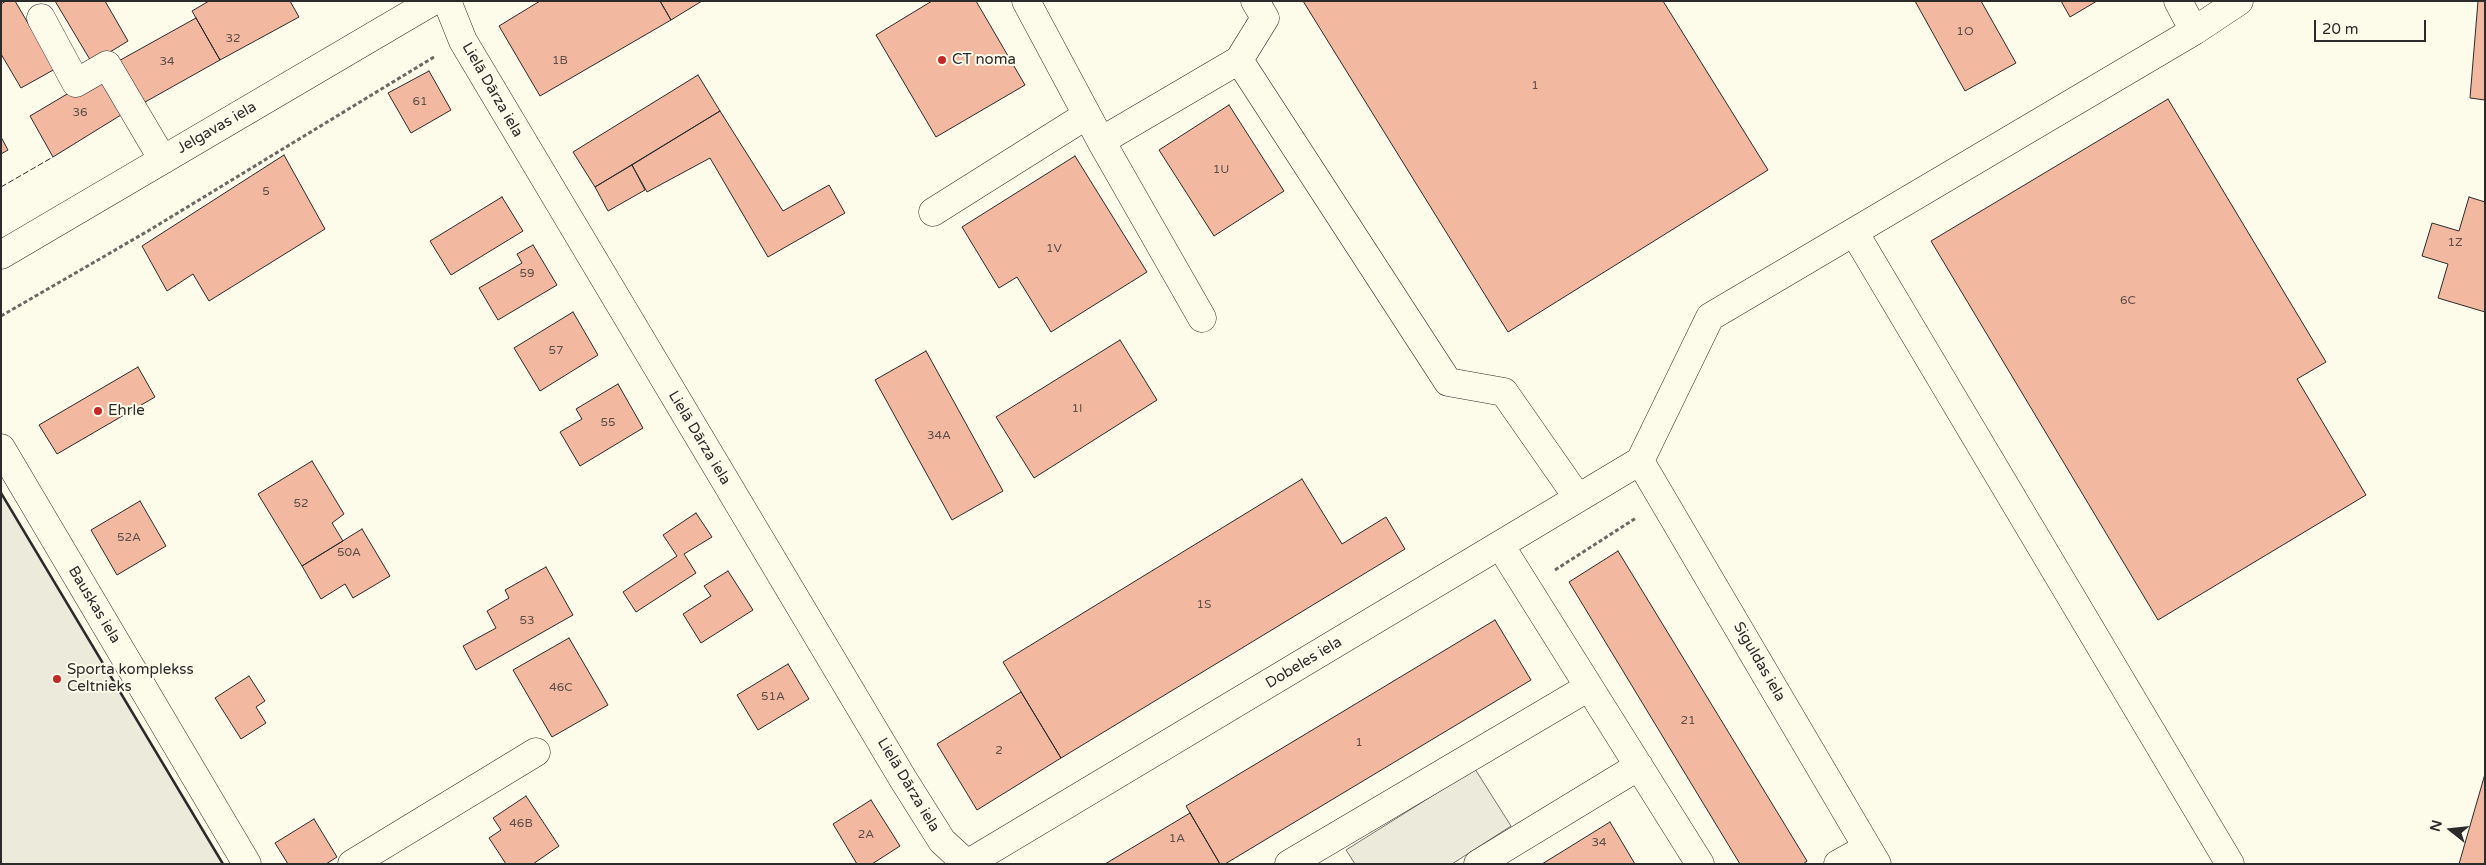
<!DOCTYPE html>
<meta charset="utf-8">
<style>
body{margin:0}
#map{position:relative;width:2486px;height:865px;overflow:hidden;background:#fdfbea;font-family:"Varela Round",sans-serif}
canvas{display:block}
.frame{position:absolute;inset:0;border:2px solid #2b2b2b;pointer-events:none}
.north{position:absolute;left:2426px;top:805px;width:50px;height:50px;-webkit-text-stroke:4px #fdfbea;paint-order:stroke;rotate:286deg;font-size:14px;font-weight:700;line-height:20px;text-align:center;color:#2b2b2b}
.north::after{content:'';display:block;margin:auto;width:18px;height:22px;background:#2b2b2b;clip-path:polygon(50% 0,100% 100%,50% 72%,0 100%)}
.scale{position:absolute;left:2314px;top:20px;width:112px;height:22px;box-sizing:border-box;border:2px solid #2b2b2b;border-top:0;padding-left:6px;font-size:15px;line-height:18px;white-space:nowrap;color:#2b2b2b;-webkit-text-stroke:4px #fdfbea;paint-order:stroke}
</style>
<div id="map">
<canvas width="2486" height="865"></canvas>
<div class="frame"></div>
<div class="north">N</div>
<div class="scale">20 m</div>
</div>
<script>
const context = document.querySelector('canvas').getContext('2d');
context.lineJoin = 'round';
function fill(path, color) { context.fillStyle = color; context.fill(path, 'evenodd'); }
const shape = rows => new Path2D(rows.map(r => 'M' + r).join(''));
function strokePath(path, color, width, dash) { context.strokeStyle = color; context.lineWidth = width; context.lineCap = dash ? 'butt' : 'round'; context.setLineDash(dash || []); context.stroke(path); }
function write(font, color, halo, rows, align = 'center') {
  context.font = font + ' "Varela Round",sans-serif'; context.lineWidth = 4; context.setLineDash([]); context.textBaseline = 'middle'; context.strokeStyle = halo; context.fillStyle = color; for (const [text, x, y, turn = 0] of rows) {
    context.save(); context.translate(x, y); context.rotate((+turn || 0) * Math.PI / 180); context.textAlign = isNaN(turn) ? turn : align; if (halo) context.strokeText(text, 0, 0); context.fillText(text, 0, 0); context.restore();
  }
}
const green = shape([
 [1,493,223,864,1,864,1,493],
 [1475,769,1511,826,1452,864,1355,864,1346,850,1475,769]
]);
fill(green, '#ecebdb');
strokePath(green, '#74746e', 1);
const building = shape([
 [6,1,15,1,55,69,21,88,1,54,1,4,6,1],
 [55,1,105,1,128,41,92,63,55,1],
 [209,1,290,1,299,17,220,60,192,11,209,1],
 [540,1,660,1,671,20,540,96,499,26,540,1],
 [660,1,702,1,671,20,660,1],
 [932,1,976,1,1025,85,936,137,876,35,932,1],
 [1303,1,1663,1,1768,170,1508,332,1303,1],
 [1915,1,1981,1,2016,63,1965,91,1915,1],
 [2061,1,2097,1,2070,17,2061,1],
 [2478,1,2485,1,2485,100,2470,98,2478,1],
 [196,18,220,60,138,106,115,63,196,18],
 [106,71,129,110,53,157,30,116,106,71],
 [429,71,451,110,411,133,388,93,429,71],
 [698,75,720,111,595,187,573,152,698,75],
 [2168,99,2326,362,2297,379,2366,495,2158,620,1931,241,2168,99],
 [1229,105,1284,191,1214,236,1159,150,1229,105],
 [720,111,783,211,829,185,845,213,768,257,710,158,647,192,632,165,720,111],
 [1,137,8,150,1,154,1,137],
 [284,155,325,229,209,301,193,274,167,291,142,246,284,155],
 [1075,156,1147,272,1051,332,1017,277,999,288,962,227,1075,156],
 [632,165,645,190,608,211,595,187,632,165],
 [502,197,523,231,451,275,430,241,502,197],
 [2469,197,2485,202,2485,312,2438,298,2448,264,2422,256,2432,223,2459,231,2469,197],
 [533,245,557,285,498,320,479,288,522,263,517,254,533,245],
 [573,312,598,355,540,391,514,348,573,312],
 [1120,340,1157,400,1034,478,996,417,1120,340],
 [926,351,1003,491,952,520,875,380,926,351],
 [138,367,155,397,57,454,39,425,138,367],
 [618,384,643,428,580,466,560,432,582,419,576,409,618,384],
 [312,461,344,514,332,523,343,541,302,566,258,494,312,461],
 [1302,479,1342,544,1386,517,1405,549,1061,758,1003,662,1302,479],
 [140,501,166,546,117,575,91,530,140,501],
 [696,513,712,537,684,554,696,573,636,612,623,592,677,556,663,535,696,513],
 [362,529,390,576,353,598,345,584,321,599,302,566,362,529],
 [1618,551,1807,861,1803,864,1740,864,1569,582,1618,551],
 [546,567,573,615,476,670,463,646,496,628,487,611,509,598,505,590,546,567],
 [728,571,753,610,701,643,683,614,711,596,704,586,728,571],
 [1495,620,1531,680,1225,864,1220,864,1186,806,1495,620],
 [569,638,608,705,552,737,513,670,569,638],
 [788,664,809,699,758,730,737,695,788,664],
 [249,676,265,701,256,707,266,723,241,739,215,698,249,676],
 [1021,692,1061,758,977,810,937,744,1021,692],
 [2485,774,2485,864,2459,864,2485,774],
 [526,796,559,846,533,864,506,864,489,838,501,830,493,818,526,796],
 [871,800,900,846,872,864,857,864,833,824,871,800],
 [1190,813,1220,864,1105,864,1190,813],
 [314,819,337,857,326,864,288,864,275,843,314,819],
 [1610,822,1635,864,1542,864,1610,822]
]);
fill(building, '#f2b8a0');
strokePath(building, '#2b2b2b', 1);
const minor = shape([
 [447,1,463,41,903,779,942,841,967,864,1640,461],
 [1026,1,1101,141,1202,318],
 [1255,1,1265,18,1239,60,1448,382,1504,392,1578,498],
 [2178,1,2194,31],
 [41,18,76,83,107,65,163,160],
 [1101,141,1239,60],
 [933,212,1087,115],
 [1854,232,2230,864],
 [1,255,433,1],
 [1,448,247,864],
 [1640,461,1710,317,2194,31,2239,1],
 [1640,461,1877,864],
 [1500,545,1700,864],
 [352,864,536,752],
 [1289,864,1589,687],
 [1478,864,1639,766],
 [1838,864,1867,848]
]);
strokePath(minor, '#2b2b2b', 29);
strokePath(shape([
 [1,316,148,231,434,57],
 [1555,570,1636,518]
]), '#6a6964', 3, [4, 2.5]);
strokePath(minor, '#fdfbea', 28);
strokePath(shape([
 [1,187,53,157]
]), '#2b2b2b', 1, [6, 2.5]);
strokePath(shape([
 [1,493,223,864]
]), '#2b2b2b', 2.5);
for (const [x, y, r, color] of [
 [942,60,5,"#c62828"],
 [98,411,5,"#c62828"],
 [57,679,5,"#c62828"]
]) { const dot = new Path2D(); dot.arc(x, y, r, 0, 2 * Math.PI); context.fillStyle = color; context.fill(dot); strokePath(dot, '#fdfbea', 2); }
write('12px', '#5d4e48', null, [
 ["1O",1965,32],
 ["32",233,39],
 ["1B",560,61],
 ["34",167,62],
 ["1",1535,86],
 ["61",420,102],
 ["36",80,113],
 ["1U",1221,170],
 ["5",266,192],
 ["1Z",2455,243],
 ["1V",1054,249],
 ["59",527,274],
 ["6C",2128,301],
 ["57",556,351],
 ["1I",1077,409],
 ["55",608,423],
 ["34A",939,436],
 ["52",301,504],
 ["52A",129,538],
 ["50A",349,553],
 ["1S",1204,605],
 ["53",527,621],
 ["46C",561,688],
 ["51A",773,697],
 ["21",1688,721],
 ["1",1359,743],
 ["2",999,751],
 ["46B",521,824],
 ["2A",866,835],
 ["1A",1177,839],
 ["34",1599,843]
]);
write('15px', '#2b2b2b', '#fdfbea', [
 ["CT noma",952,60],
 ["Ehrle",108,411],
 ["Sporta komplekss",67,670],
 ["Celtnieks",67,687]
], 'left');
write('15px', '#2b2b2b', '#fdfbea', [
 ["Lielā Dārza iela",492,90,60],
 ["Jelgavas iela",217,128,-30],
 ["Lielā Dārza iela",699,438,59],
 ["Bauskas iela",94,605,59],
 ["Siguldas iela",1759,662,60],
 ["Dobeles iela",1304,663,-31],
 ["Lielā Dārza iela",908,785,59]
]);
</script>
